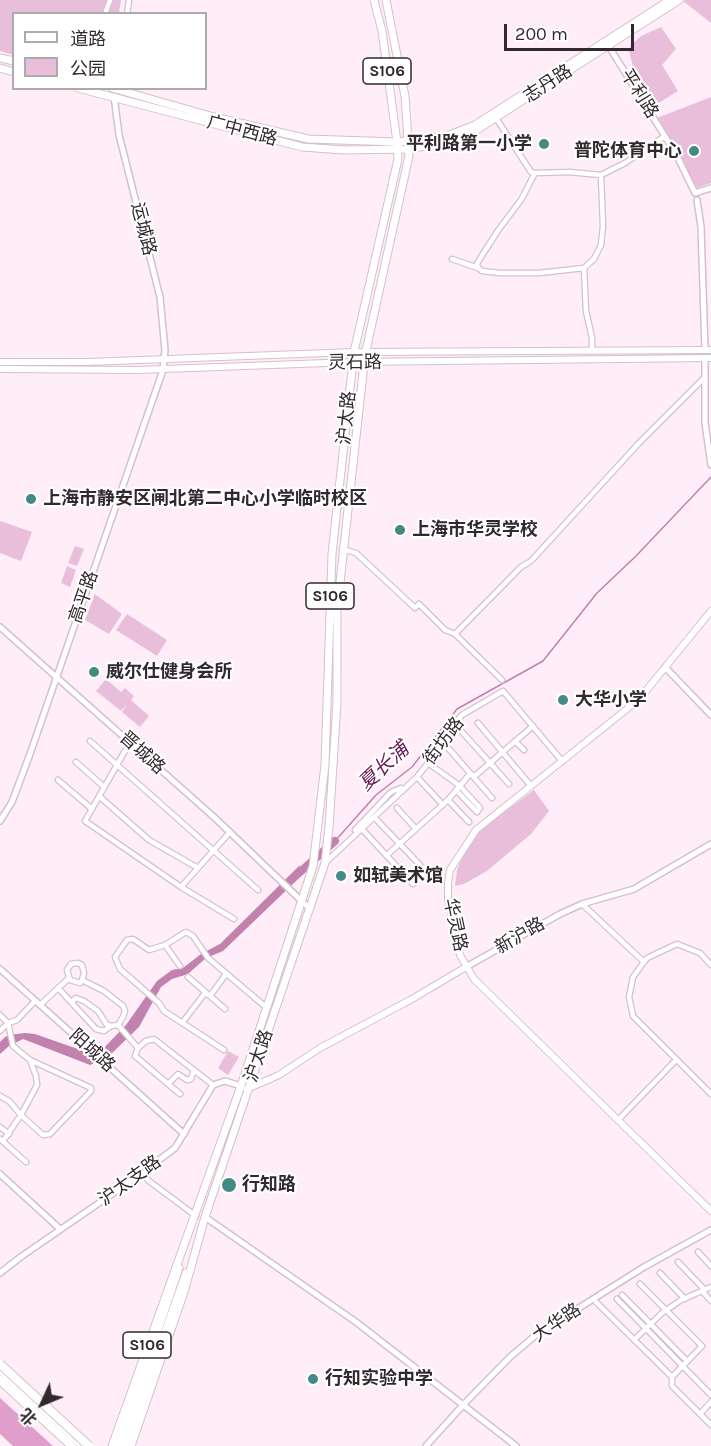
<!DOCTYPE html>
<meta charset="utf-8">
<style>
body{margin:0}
#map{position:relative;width:711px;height:1446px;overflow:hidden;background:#ffedf8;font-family:Karla,"Noto Sans SC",sans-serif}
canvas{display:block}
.legend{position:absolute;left:12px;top:12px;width:195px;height:78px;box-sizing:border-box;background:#fff;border:2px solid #ada9ac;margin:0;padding:8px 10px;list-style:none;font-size:18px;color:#32292f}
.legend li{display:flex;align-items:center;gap:12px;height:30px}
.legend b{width:30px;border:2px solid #ada9ac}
.north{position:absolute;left:12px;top:1374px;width:60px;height:60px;-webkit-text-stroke:4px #fff;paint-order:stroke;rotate:226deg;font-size:16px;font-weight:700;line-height:24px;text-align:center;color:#32292f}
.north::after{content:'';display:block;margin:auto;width:21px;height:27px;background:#32292f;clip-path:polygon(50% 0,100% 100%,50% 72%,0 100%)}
.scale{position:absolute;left:504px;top:24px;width:130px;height:27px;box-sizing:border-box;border:3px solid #32292f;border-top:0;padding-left:8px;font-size:18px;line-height:21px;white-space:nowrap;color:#32292f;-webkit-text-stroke:4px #fff;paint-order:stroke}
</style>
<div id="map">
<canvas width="711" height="1446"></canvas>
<ul class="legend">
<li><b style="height:8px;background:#fff"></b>道路</li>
<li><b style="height:16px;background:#e8bedb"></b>公园</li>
</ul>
<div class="north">北</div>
<div class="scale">200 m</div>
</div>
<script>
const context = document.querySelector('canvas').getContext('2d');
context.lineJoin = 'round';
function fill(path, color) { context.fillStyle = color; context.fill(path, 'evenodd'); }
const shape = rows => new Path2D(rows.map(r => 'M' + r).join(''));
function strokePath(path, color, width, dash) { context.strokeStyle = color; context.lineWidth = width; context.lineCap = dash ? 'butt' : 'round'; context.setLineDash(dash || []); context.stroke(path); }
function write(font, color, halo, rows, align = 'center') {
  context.font = font + ' Karla,"Noto Sans SC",sans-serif'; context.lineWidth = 4.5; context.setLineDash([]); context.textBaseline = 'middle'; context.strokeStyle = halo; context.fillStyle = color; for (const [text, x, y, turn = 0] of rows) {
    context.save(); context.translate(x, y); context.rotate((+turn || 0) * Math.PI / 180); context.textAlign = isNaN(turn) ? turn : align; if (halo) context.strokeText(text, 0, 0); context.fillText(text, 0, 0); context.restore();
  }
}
fill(shape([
 [0,0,121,0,119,13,14,14,13,55,0,51],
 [685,0,711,0,711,23,683,1],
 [661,27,676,49,662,65,678,91,657,104,633,67,629,51,631,45,641,36],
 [711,97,711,183,697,188,657,118],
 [0,521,32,532,21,561,0,553],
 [75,546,84,549,77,566,68,563],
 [67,566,76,570,70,587,61,583],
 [95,594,122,614,109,634,85,620],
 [127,614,167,640,157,656,116,630],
 [106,679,121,692,125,688,134,696,131,700,149,716,140,727,122,712,127,704,121,711,96,691],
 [534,790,549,811,531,834,487,871,464,884,455,886,457,870,463,855,471,841,483,828],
 [228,1051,239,1057,228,1075,218,1068]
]), '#e8bedb');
fill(shape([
 [0,1398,53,1446,13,1446,0,1434]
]), '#df9ecb');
fill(shape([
 [300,865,296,881,223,951,206,958,188,974,172,979,161,987,139,1027,110,1055,90,1065,23,1039,9,1046,0,1054,0,1042,5,1037,9,1035,25,1033,35,1034,92,1054,99,1053,126,1025,157,981,172,970,183,968,201,954,220,944]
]), '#c182ae');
strokePath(shape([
 [335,841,376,795,412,767,457,709,543,661,597,593,636,556,711,477]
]), '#c182ae', 1.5);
strokePath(shape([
 [291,880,335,841]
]), '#c182ae', 8);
const minor = shape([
 [105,14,110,0],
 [127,14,129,0],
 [496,118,531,172,535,173],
 [569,172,601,175,603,226,601,245,594,259,584,268,539,273,500,273,482,271,478,268,477,264,481,257,499,229,521,200,535,173,569,172],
 [601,175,625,163,665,136],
 [452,259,478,268],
 [584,268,586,311,592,338,592,351],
 [342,549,356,553,415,608,419,604,445,630,455,634,521,567,531,561,639,443,705,377],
 [455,634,502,680],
 [454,723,509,784],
 [478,723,531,786],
 [90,741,258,890],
 [515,741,524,750],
 [130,742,85,821,181,887,230,832],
 [449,749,492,798],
 [76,762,104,787],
 [428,763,460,786,480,808,477,812,456,790],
 [417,777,443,805],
 [58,780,92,809],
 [99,796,149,840,198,868],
 [448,800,469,822],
 [397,808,416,829],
 [374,817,420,865],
 [361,828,413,884],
 [355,830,391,792,401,788],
 [387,855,448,800,469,775,476,775,533,726],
 [325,863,417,777,434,756,447,731,462,715,503,691,562,761],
 [181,887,234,919],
 [582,904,644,962],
 [165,945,180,966],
 [711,965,700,953,677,944,647,958,633,977,629,997,633,1016,711,1094],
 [188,977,225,1009],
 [82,980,80,983,70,980,67,970,71,964,78,963,82,965,84,973,82,980,104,991,123,1006,125,1011,123,1017,118,1025,138,1048],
 [58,988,71,1002],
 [40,1005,69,978],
 [0,1015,8,1023,13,1046,30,1060,36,1076,37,1085,21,1115,9,1101,0,1096],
 [182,1023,205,993,210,996,226,974],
 [111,1026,104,1031,96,1029,71,1002,76,998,84,1001,98,1011,107,1025,111,1026,118,1025],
 [0,1031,8,1023,17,1020,35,1001],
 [224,1050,164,1011,159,1003,120,969,115,957,127,940,133,939,149,950,165,945,186,932,193,936,208,958,267,1008],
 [168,1084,178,1074,187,1080,191,1079,194,1070],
 [180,1094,135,1056,138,1048,146,1041,154,1039,213,1085],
 [618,1120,676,1060],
 [0,1127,9,1134],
 [0,1139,26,1162],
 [3,1141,21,1115,43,1135,50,1134,91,1091,91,1088,30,1060],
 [142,1173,149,1181,196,1216],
 [698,1252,711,1266],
 [678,1262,705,1290],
 [660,1273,685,1299],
 [640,1284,702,1346,672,1377],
 [702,1291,711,1301],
 [622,1295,687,1361],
 [617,1299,711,1395],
 [596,1302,672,1377,672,1386,711,1425],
 [634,1340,662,1313,681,1300,711,1287],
 [700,1414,711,1402]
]);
const tertiary = shape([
 [608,45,676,154,695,193,711,188],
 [697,200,701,227,705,350],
 [705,358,705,423,711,465],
 [0,627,215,818,309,908],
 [665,667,711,715],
 [0,821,12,802,30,754,163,370,165,350,160,297,119,135,114,96],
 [466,967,560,914,582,904,634,889,711,844],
 [0,969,184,1134],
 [0,1174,60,1229],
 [205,1217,356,1322,516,1446],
 [0,1273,22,1256,131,1181,175,1148,213,1085,225,1081,241,1086],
 [426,1446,464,1404,510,1357,536,1335,644,1267,711,1230]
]);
const secondary = shape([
 [0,362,87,362,354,352,711,350],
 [0,369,137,370,353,362,711,358],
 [711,611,645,692,627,709,476,830,450,870,448,883,448,899,460,955,474,979,711,1211],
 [247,1089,279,1075,320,1048,412,999,466,967]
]);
const primary = shape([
 [0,58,14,61],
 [0,68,14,72],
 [78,88,302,147,344,150,409,149,447,142,478,129,679,0],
 [112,88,214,117,308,139,397,142,447,136,475,125,670,0],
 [0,1370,83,1446],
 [112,1446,241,1086,313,866,325,765,332,554,354,352,398,159,397,142,382,31,374,0],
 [119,1446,179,1268],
 [125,1446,186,1273],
 [131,1446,184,1292,205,1217,325,863,329,827,337,703,337,610,365,355,409,156,405,96,386,0]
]);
const trunk = shape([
 [0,1380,72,1446]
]);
strokePath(minor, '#d5c0ce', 7);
strokePath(tertiary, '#d5c0ce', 8);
strokePath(secondary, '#d5c0ce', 8);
strokePath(primary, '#d5c0ce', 9);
strokePath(trunk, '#d5c0ce', 10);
strokePath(minor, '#fff', 4.5);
strokePath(tertiary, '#fff', 5);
strokePath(secondary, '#fff', 6);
strokePath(primary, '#fff', 7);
strokePath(trunk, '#fff', 8);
const trunkBridge = shape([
 [0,1364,89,1446]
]);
strokePath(trunkBridge, '#d5c0ce', 10, []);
strokePath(trunkBridge, '#fff', 8);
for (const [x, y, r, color] of [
 [544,144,6,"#438a84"],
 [694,151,6,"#438a84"],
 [31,499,6,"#438a84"],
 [400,530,6,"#438a84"],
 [94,672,6,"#438a84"],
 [563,700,6,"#438a84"],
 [341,876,6,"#438a84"],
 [229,1185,8,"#438a84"],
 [313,1379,6,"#438a84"]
]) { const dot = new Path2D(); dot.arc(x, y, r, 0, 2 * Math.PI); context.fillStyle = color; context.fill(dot); strokePath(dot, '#fff', 2); }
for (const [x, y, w] of [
 [387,71,48],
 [330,596,48],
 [147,1345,48]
]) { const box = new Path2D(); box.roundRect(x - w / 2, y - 13, w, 26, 4.5); context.fillStyle = '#fff'; context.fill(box); strokePath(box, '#32292f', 1.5); }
write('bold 16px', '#32292f', null, [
 ["S106",387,71],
 ["S106",330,596],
 ["S106",147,1345]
]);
write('18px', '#32292f', '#fff', [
 ["志丹路",548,84,-33],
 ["平利路",639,94,58],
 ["广中西路",242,131,15],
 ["运城路",143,229,76],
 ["灵石路",355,363,-1],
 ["沪太路",347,418,-84],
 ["高平路",84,597,-71],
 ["街坊路",444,741,-53],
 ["晋城路",142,753,42],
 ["华灵路",455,925,78],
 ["新沪路",520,936,-30],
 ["阳城路",92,1051,42],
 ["沪太路",259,1056,-72],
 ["沪太支路",130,1181,-36],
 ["大华路",557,1323,-34]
]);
write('bold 18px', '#32292f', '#fff', [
 ["平利路第一小学",532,144,"right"],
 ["普陀体育中心",682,151,"right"],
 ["上海市静安区闸北第二中心小学临时校区",43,499],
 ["上海市华灵学校",412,530],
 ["威尔仕健身会所",106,672],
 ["大华小学",575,700],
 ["如轼美术馆",353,876],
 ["行知路",242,1185],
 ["行知实验中学",325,1379]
], 'left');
write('italic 20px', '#671c56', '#fff', [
 ["夏长浦",384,767,-43]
]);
</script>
